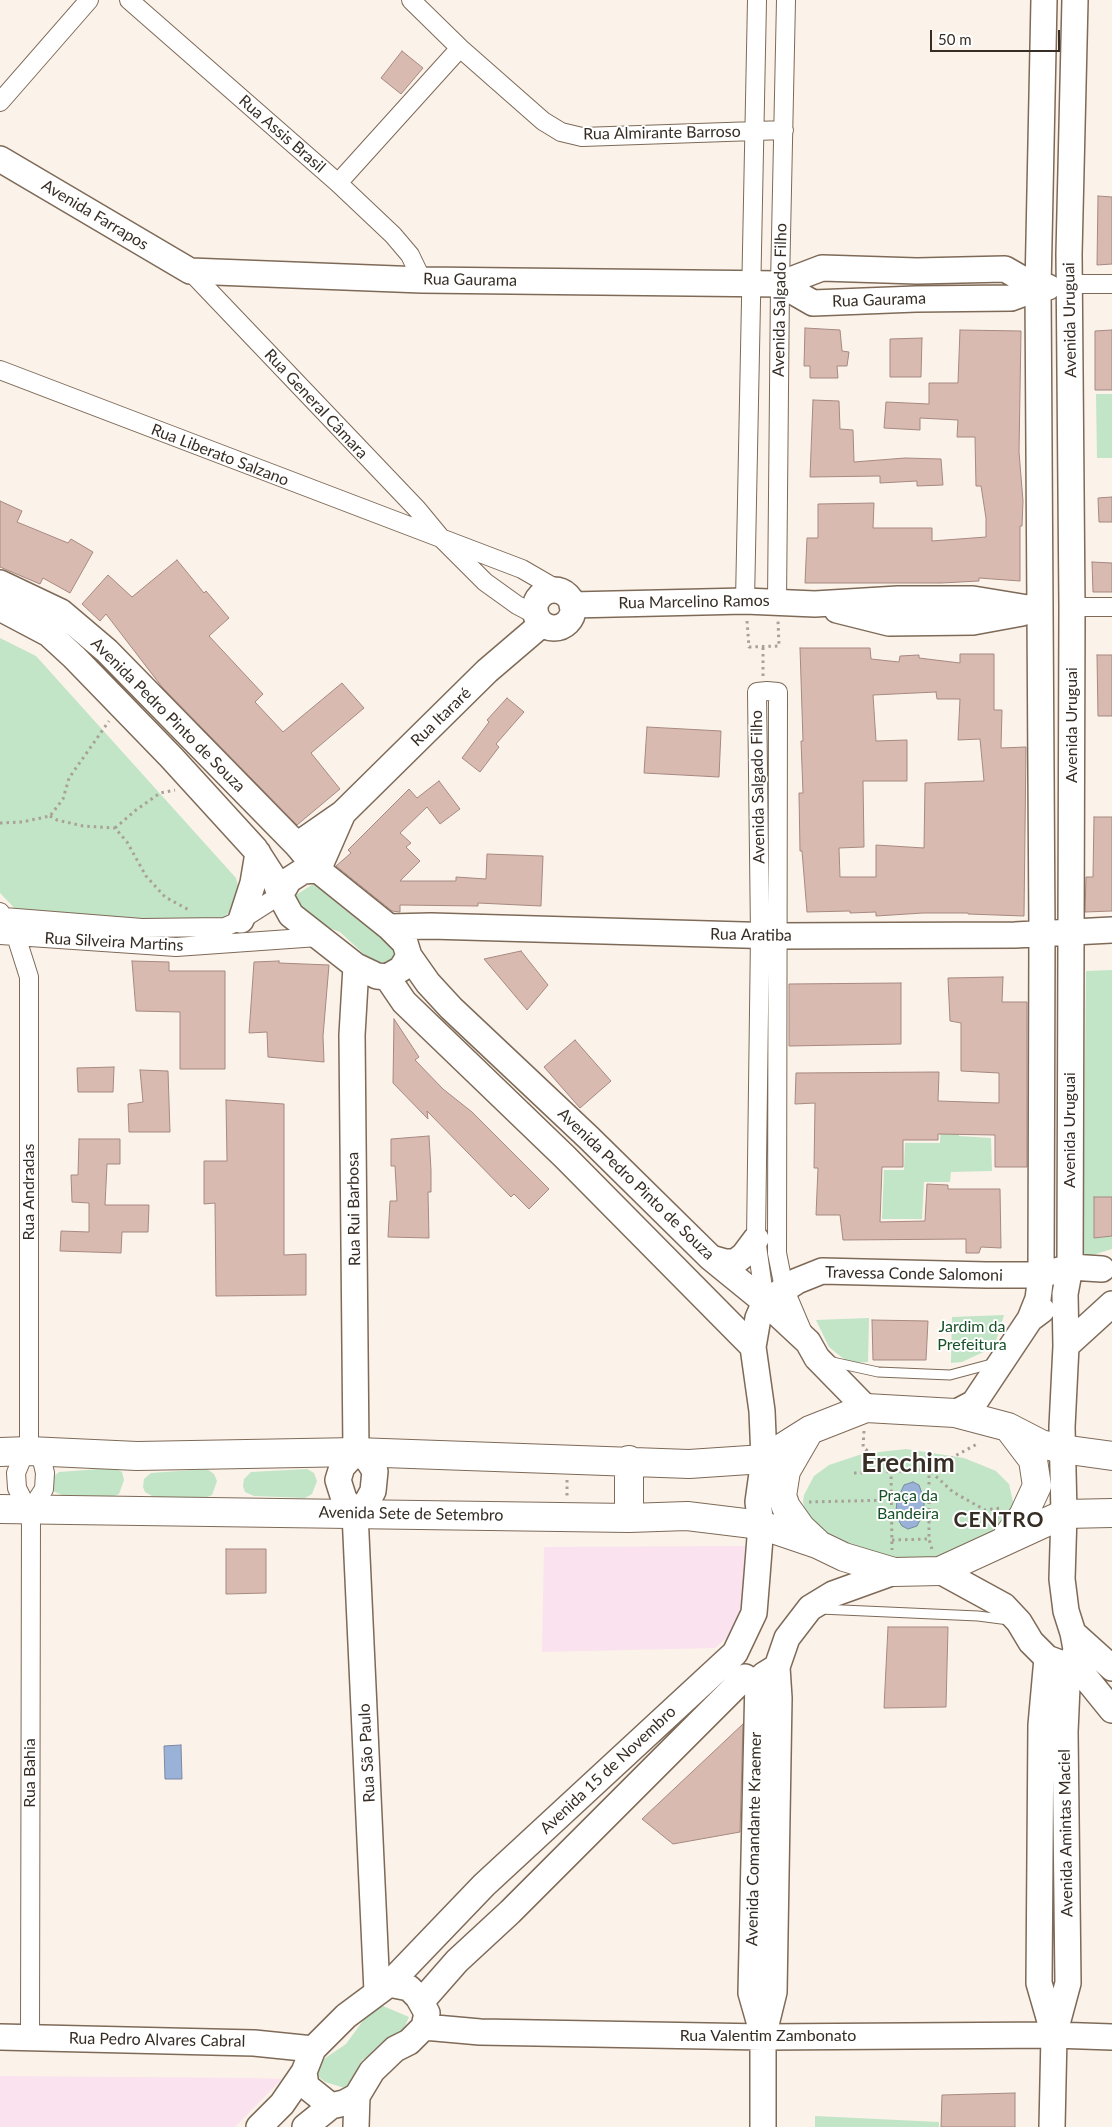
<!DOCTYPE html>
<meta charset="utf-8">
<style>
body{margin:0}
#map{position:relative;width:1112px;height:2127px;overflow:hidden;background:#fbf2ea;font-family:Lato,sans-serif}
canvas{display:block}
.scale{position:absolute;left:930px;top:30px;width:130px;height:22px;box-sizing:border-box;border:2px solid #362d25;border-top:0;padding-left:6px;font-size:15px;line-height:18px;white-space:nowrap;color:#362d25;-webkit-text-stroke:4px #fff;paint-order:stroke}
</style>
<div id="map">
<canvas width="1112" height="2127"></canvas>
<div class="scale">50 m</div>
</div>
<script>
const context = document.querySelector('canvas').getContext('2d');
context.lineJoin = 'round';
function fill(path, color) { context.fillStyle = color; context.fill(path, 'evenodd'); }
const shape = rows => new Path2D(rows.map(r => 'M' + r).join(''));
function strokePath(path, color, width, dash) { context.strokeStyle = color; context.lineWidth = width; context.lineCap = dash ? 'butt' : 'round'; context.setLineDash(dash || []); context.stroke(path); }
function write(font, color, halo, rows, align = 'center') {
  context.font = font + ' Lato,sans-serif'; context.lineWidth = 4; context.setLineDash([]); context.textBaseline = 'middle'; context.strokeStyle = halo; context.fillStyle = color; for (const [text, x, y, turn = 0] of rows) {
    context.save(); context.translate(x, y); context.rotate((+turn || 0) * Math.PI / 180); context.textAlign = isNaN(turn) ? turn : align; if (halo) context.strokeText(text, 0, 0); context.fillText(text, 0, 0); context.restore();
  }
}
fill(shape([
 [745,1546,745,1579,740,1618,730,1635,715,1648,542,1652,544,1547],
 [0,2076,253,2078,282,2079,235,2127,0,2127]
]), '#fae2ee');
fill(shape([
 [1096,394,1112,394,1112,458,1097,458],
 [0,638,36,656,236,878,242,900,221,920,213,926,23,917,0,893],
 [315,883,401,950,380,969,340,932,303,918,291,898],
 [1112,970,1112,1249,1083,1258,1086,971],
 [941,1120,958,1120,959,1136,991,1138,992,1171,951,1172,950,1182,924,1182,922,1219,882,1219,884,1170,904,1170,905,1143,940,1143],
 [1004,1315,994,1347,962,1362,951,1363,952,1317],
 [869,1318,868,1362,849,1363,829,1347,816,1320],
 [906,1449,964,1458,996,1471,1009,1484,1014,1506,1010,1523,946,1556,910,1560,870,1557,812,1531,803,1502,804,1495,814,1476,829,1465,862,1454],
 [114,1468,122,1472,124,1480,119,1494,112,1497,62,1495,53,1491,50,1486,52,1478,59,1472],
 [207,1469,214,1474,217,1481,212,1495,205,1498,154,1497,145,1492,143,1487,144,1479,151,1473],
 [307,1469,314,1473,317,1481,312,1494,305,1498,254,1496,245,1492,243,1486,244,1479,251,1472],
 [376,2003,409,2017,401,2035,362,2060,348,2089,325,2082,309,2069,346,2044],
 [815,2116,939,2122,939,2127,815,2127]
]), '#c1e5c6');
const water = shape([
 [913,1482,919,1485,924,1500,924,1512,917,1526,908,1529,902,1526,899,1521,896,1512,897,1500,904,1485,913,1482],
 [181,1745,182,1779,165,1779,164,1746,181,1745]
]);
fill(water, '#9ab1d8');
strokePath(water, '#7c89a2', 1);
const building = shape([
 [402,51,423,68,401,94,381,78,402,51],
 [1098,196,1112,197,1112,264,1097,265,1098,196],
 [805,328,840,330,842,351,849,352,847,366,837,366,838,378,810,378,810,366,804,366,805,328],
 [960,330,1021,331,1019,452,1023,501,1022,526,1020,526,1020,581,979,578,979,581,941,583,805,583,807,538,818,538,818,504,874,503,873,528,932,528,932,541,986,537,986,518,981,486,976,486,975,437,957,437,958,420,920,418,920,430,884,428,886,402,929,404,929,383,958,383,960,330],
 [1112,330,1112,390,1095,390,1095,331,1112,330],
 [922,338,921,377,890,377,890,339,922,338],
 [813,400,839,401,840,429,853,430,854,462,905,458,941,459,943,485,917,486,917,481,880,483,880,476,810,477,813,400],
 [1112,497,1112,522,1099,522,1098,498,1112,497],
 [0,501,22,511,17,522,68,543,71,539,93,552,70,593,43,578,40,584,0,567,0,501],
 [177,560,204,593,206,591,229,618,209,636,263,694,255,702,283,732,342,683,364,708,311,753,340,789,297,825,162,687,106,614,100,621,82,604,108,575,132,597,177,560],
 [1092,562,1112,563,1112,592,1093,592,1092,562],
 [800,648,870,648,871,659,899,662,900,656,919,655,919,658,960,663,960,654,994,654,994,710,1002,710,1001,748,1026,747,1024,916,968,914,968,913,923,913,876,916,876,912,850,913,850,911,807,912,802,851,800,851,799,793,803,793,801,741,803,741,800,648],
 [936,692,937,699,960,699,958,740,980,739,984,781,925,783,924,848,876,845,876,877,840,877,839,848,864,847,863,781,907,781,907,740,876,741,873,695,936,692],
 [1097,655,1112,655,1112,716,1098,716,1097,655],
 [507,698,524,712,496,744,499,747,480,772,462,758,489,722,487,720,507,698],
 [647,727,721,731,719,777,644,773,647,727],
 [439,781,460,809,440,824,427,807,400,833,411,843,406,847,420,861,400,881,456,881,456,877,486,879,487,854,543,856,541,906,478,903,478,906,400,905,400,912,392,911,336,866,351,853,348,850,409,789,417,798,439,781],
 [1094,817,1112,817,1112,911,1085,912,1086,877,1093,877,1094,817],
 [521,951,548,985,527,1010,484,959,521,951],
 [132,961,169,962,169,971,225,971,225,1069,180,1069,180,1012,136,1011,132,961],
 [279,961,279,963,329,965,323,1036,324,1062,268,1057,267,1032,249,1033,254,962,279,961],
 [1003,977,1002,1002,1027,1002,1027,1167,995,1167,995,1135,938,1134,938,1140,903,1140,903,1167,882,1167,880,1222,925,1221,927,1184,948,1185,948,1189,1000,1189,1001,1248,981,1247,979,1253,966,1253,966,1239,843,1240,840,1215,816,1215,818,1168,814,1168,815,1103,795,1104,796,1073,939,1072,938,1101,999,1103,999,1073,961,1071,961,1023,950,1021,948,978,1003,977],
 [901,983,901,1044,789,1046,789,984,901,983],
 [394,1019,419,1057,415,1060,443,1089,472,1112,549,1189,529,1209,514,1194,511,1197,427,1111,428,1119,393,1083,394,1019],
 [575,1040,611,1081,580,1108,544,1067,575,1040],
 [114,1067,113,1092,78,1092,77,1068,114,1067],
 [140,1070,168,1071,170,1132,129,1132,128,1104,143,1102,140,1070],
 [226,1100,284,1104,284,1255,306,1254,306,1295,216,1296,215,1203,204,1204,204,1161,227,1161,226,1100],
 [429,1136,431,1170,431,1192,428,1192,429,1238,388,1237,390,1201,397,1201,395,1166,391,1166,391,1139,429,1136],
 [79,1139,120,1139,120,1164,107,1164,105,1205,149,1205,148,1232,122,1232,121,1253,60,1251,61,1231,89,1232,89,1203,72,1202,71,1175,78,1175,79,1139],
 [1094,1197,1112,1197,1112,1236,1094,1238,1094,1197],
 [872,1320,928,1321,926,1360,873,1360,872,1320],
 [226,1549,266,1549,266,1593,226,1594,226,1549],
 [888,1627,948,1627,946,1707,884,1708,888,1627],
 [743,1724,740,1832,673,1844,642,1819,743,1724],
 [1015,2093,1015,2127,941,2127,942,2095,1015,2093]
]);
fill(building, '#d9bab1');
strokePath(building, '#a68980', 1);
const lane = shape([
 [828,1361,878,1372,950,1375,995,1363],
 [820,1609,978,1616,1009,1620]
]);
const street = shape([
 [129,0,338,183,393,235,410,255,422,280],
 [411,0,460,48,543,121,561,132,582,137,784,130],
 [0,102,89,0],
 [338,183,460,48],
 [190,271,417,509,441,538,485,582,517,605,536,615],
 [1070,284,1112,284],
 [0,370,522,569,560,591],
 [745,601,757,0],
 [777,601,780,284,786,0],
 [1072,607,1112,607],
 [0,912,16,936,29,977,29,1451],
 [4,917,142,928,225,927,241,920,280,895],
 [0,935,176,947,318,937],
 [765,1302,756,1239,760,935,757,692,767,691,778,692,777,1253,784,1288,804,1335],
 [29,1451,42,1460,45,1473,44,1489,31,1509],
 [29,1451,23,1456,16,1473,17,1488,23,1500,31,1509],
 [30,2037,31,1509]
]);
const secondary = shape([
 [0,159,190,271,422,280,780,284,822,268,917,271,1005,269,1038,288],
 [780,284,813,303,916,299,1011,298,1038,288,1048,287],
 [0,583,61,612,107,651,297,845,318,870,343,813],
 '535 609a19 19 0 1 1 38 0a19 19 0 1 1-38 0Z',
 [572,605,745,601,815,604,898,599,973,599,1040,610],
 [0,608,49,634,74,657,171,757,255,849,275,880,280,895,291,915,356,966,377,976,387,977,401,969,409,956,405,943,389,927,318,870,303,871,289,880,280,895],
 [837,610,889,623,973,622,1022,613],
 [297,845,343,813,487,671,542,624],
 [241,920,253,883,258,853],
 [389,927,431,926,778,936,1015,935,1112,930],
 [409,956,428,983,451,1008,589,1138,711,1258,765,1302,808,1342,817,1358,866,1408],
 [387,977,404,1002,565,1157,753,1347],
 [711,1258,725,1262,735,1262,744,1255,756,1239],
 [765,1302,797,1281,822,1271,986,1275,1041,1275,1070,1267,1102,1269],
 [1030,1319,1038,1299,1041,1275,1042,933,1038,288,1044,0],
 [1066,1346,1112,1304],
 [955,1413,974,1403,1030,1319,1042,1310],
 [356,1452,352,1035,356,966],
 [355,1513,377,1992],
 [355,1513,367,1502,373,1491,375,1471,368,1460,356,1452],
 [355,1513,344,1499,338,1480,342,1467,356,1452],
 [940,1571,1004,1606,1019,1622,1031,1642,1047,1658,1063,1664],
 [1073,1633,1112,1668],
 [1047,1658,1041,1725,1039,1983,1054,2035],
 [1073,1662,1112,1710],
 [1068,1664,1073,1662,1076,1649,1073,1633,1066,1611,1062,1579,1064,1514,1062,1427,1066,1346,1065,1294,1070,1267,1072,607,1069,254,1075,0],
 [764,1675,777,1667,787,1638,810,1608,833,1594,894,1572],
 [758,1679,751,1993,763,2035],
 [389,1984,484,1885,735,1653,754,1613,757,1576,761,1525,758,1502,764,1459,762,1411,753,1347,758,1318,765,1302],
 [389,1984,409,1988,418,1997,427,2013,424,2027,409,2042,395,2049,372,2071,357,2096,344,2103,331,2106,306,2086,304,2072,313,2049,346,2016,389,1984],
 [421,2002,457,1961,510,1912,745,1677],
 [424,2027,480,2032,763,2037,1054,2035,1112,2037],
 [0,2037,254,2043,313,2049],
 [259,2127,282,2104,304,2072],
 [305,2127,331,2106],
 [356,2127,357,2096],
 [763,2127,763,2037,774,1992,779,1698,777,1667],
 [1052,2127,1054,2035,1068,1983,1065,1732,1068,1664]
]);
const primary = shape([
 [808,1433,786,1471,782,1496,786,1507,801,1528,816,1542],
 [0,1452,29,1451,137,1456,356,1452,689,1464,764,1459,810,1430,866,1408,955,1413,1008,1427,1041,1444,1062,1449,1112,1456],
 [0,1509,629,1518,687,1516,761,1525,817,1544,844,1557,894,1572,940,1571,1064,1514,1112,1513],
 [629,1518,629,1460],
 [1004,1541,1023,1516,1037,1486,1033,1460,1011,1431]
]);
strokePath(lane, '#7e6a57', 11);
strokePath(street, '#7e6a57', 20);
strokePath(secondary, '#7e6a57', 28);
strokePath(primary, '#7e6a57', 30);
strokePath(shape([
 [747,621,749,647,779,646,778,621],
 [763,676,763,646],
 [50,816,57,820,83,826,115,828,127,842,146,876,165,897,191,911],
 [0,823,22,822,50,816,63,799,69,778,109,721],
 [115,828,136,810,160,793,175,790],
 [864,1431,863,1447,891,1471,892,1550],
 [854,1473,929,1470,953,1492,985,1510,1001,1508],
 [567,1480,567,1496],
 [809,1502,891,1500],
 [892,1540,929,1539],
 [932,1549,929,1539,929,1470,979,1443]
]), '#a9a098', 3, [2.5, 4]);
strokePath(lane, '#fff', 9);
strokePath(street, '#fff', 18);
strokePath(secondary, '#fff', 25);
strokePath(primary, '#fff', 28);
write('16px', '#362d25', '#fff', [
 ["Rua Almirante Barroso",662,133,-1],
 ["Rua Assis Brasil",282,134,41],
 ["Avenida Farrapos",95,215,31],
 ["Rua Gaurama",470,280,1],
 ["Avenida Salgado Filho",780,300,-89],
 ["Rua Gaurama",879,300,-2],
 ["Avenida Uruguai",1070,320,-91],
 ["Rua General Câmara",316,404,47],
 ["Rua Liberato Salzano",220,455,21],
 ["Rua Marcelino Ramos",694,602,-1],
 ["Avenida Pedro Pinto de Souza",168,715,45],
 ["Rua Itararé",441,717,-44],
 ["Avenida Uruguai",1072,725,-90],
 ["Avenida Salgado Filho",758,787,-91],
 ["Rua Aratiba",751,935,1],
 ["Rua Silveira Martins",114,942,3],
 ["Avenida Uruguai",1070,1130,-90],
 ["Avenida Pedro Pinto de Souza",636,1184,44],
 ["Rua Andradas",29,1192,-90],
 ["Rua Rui Barbosa",354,1209,-91],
 ["Travessa Conde Salomoni",914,1274,1],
 ["Avenida Sete de Setembro",411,1514,1],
 ["Rua São Paulo",367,1753,-93],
 ["Avenida 15 de Novembro",608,1770,-43],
 ["Rua Bahia",30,1773,-90],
 ["Avenida Amintas Maciel",1066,1833,-91],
 ["Avenida Comandante Kraemer",754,1839,-89],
 ["Rua Valentim Zambonato",768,2036],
 ["Rua Pedro Alvares Cabral",157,2040,1]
]);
write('16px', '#175228', '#fff', [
 ["Jardim da",972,1327],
 ["Prefeitura",972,1345],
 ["Praça da",908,1496],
 ["Bandeira",908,1514]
]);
context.letterSpacing = '1px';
write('bold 21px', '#362d25', '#fff', [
 ["CENTRO",999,1520]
]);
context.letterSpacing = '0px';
write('bold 26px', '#362d25', '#fff', [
 ["Erechim",908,1464]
]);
</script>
